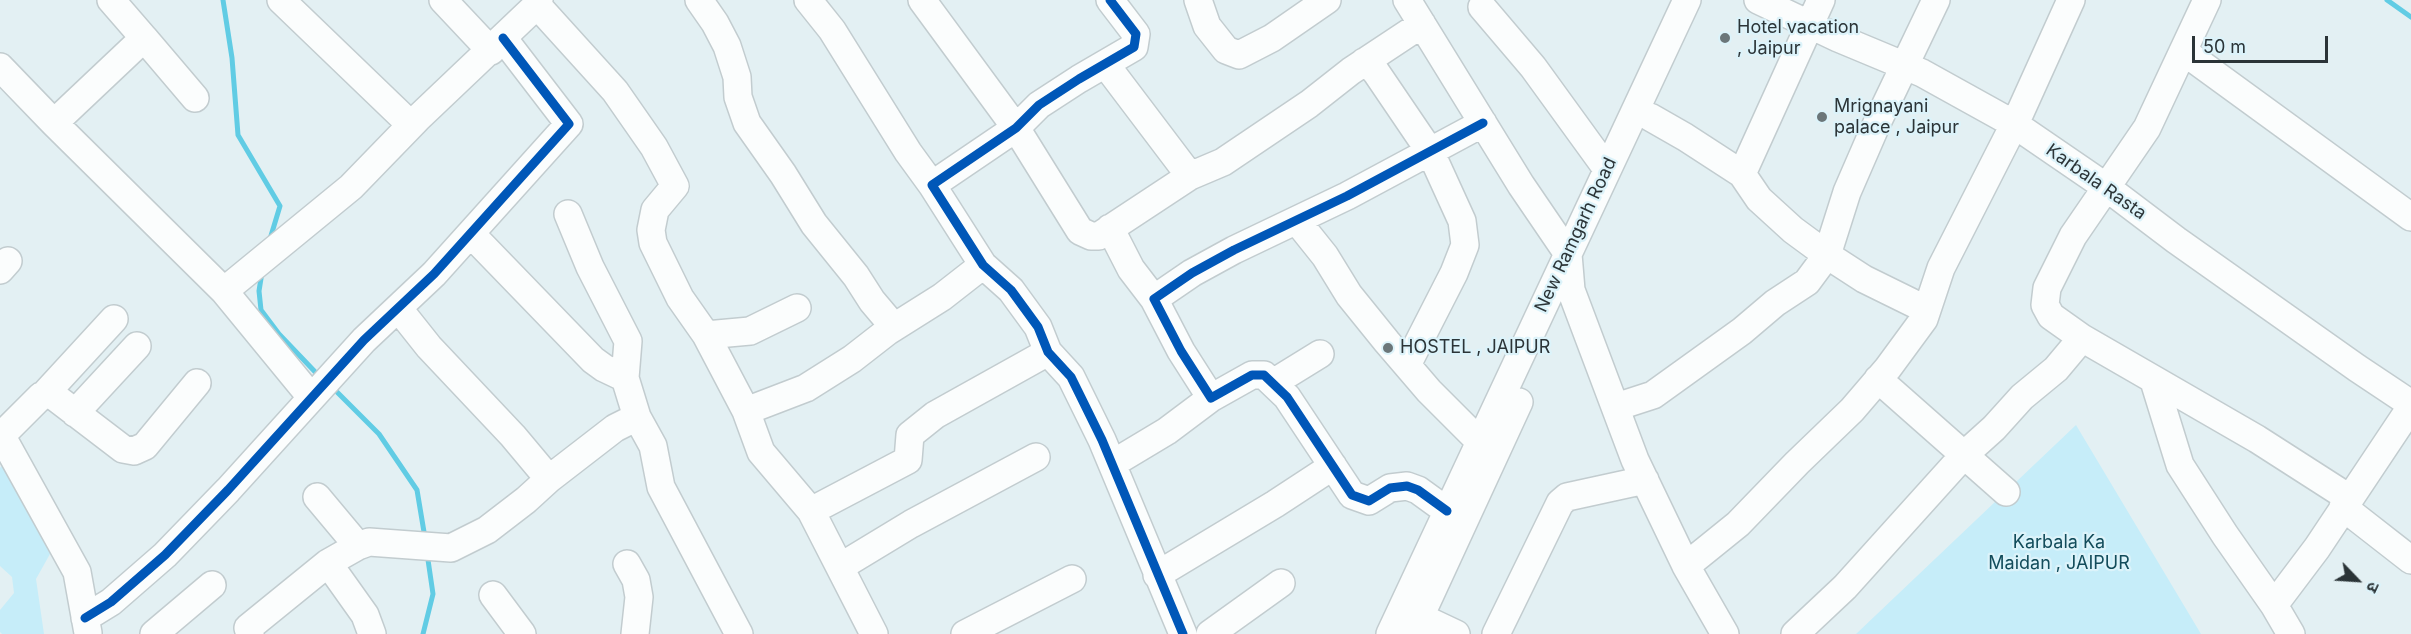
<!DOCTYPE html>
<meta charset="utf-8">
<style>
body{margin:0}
#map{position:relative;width:2411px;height:634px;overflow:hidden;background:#e3f0f3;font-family:Inter,"Noto Sans Devanagari",sans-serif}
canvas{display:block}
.north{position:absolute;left:2327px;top:550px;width:60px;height:60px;-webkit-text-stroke:4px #dcf3fa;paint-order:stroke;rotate:115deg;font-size:16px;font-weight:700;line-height:24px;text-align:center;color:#2b3437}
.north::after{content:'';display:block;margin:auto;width:21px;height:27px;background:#2b3437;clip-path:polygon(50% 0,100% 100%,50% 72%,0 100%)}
.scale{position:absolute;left:2192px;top:36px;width:136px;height:27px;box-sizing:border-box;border:3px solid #2b3437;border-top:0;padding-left:8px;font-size:18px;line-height:21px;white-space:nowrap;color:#2b3437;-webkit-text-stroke:4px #dcf3fa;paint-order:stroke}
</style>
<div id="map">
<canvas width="2411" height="634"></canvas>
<div class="north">उ</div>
<div class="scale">50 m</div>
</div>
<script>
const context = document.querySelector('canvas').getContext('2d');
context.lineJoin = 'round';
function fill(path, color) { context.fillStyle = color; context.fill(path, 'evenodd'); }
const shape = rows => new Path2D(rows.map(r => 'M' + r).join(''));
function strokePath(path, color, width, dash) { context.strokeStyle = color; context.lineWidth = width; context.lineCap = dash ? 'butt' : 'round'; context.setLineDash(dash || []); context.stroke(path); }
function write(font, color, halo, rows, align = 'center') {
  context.font = font + ' Inter,sans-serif'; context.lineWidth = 4.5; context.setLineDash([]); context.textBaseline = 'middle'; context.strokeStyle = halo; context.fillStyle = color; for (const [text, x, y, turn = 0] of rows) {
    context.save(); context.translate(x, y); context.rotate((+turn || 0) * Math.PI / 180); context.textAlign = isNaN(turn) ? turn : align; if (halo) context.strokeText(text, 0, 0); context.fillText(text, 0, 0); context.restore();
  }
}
fill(shape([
 [2076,425,2201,634,1856,634],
 [12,455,55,545,36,579,44,634,2,634,0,632,0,610,14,593,12,577,0,566,0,468]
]), '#c6edf9');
strokePath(shape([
 [223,0,232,58,238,135,280,206,270,239],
 [2387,0,2411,17],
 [262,272,259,291,261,310,279,334,320,377],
 [332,387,379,434,417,490,425,538],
 [423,634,433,594,427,553]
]), '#61cce4', 5);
const minor = shape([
 [281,0,411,125],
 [443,0,491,51],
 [539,0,537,5,615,91,654,147,675,186,655,210,651,230,653,243,680,298,706,335,746,411,761,452,811,511,874,634],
 [699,0,715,23,727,46,737,77,738,97,747,123,783,174,814,224,856,276,872,301,894,327],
 [808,0,832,30,908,152,932,185],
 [922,0,1016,128,1080,231,1091,236,1099,236,1190,176,1106,65],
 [1110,0,1136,34,1134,47,1079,79,1039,105,1016,128,932,185,983,265,1011,290,1038,327,1048,352,1071,377,1102,440,1183,634],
 [1198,0,1207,26,1226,50,1239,55,1272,38,1327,0],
 [1407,0,1521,185,1568,254,1571,290,1635,460,1686,566,1725,634],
 [1758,0,1838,38,1922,73,2014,124,2106,187,2176,240,2357,368,2411,404],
 [2207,0,2147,128,2073,236,2047,288,2045,305,2051,316,2082,338,2257,439,2349,498],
 [1482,7,1533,67,1607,169],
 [144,38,195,98],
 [2183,51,2411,217],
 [1364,62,1369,64,1376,72,1431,153,1462,221,1465,245,1454,273,1407,365],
 [0,67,54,123,144,38,111,0],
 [1650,117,1685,137,1742,174,1759,199,1793,230,1827,255,1864,279,1927,310],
 [54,123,224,291,351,187,417,119,537,5],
 [1742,174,1821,0],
 [1190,176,1223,162,1309,104,1351,71,1422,24],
 [568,214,590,267,628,341,625,378,637,417],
 [1297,221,1325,256,1349,295,1387,342,1429,391,1480,442],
 [1110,228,1131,269,1154,299],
 [471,234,593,360,604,368,625,378],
 [0,270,8,261],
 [224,291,311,397],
 [398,308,429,347,513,436,549,479,615,428,637,417,653,446,661,487,739,634],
 [706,335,750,331,797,308],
 [1878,379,2006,492],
 [2154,381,2180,465,2225,535,2274,605,2291,634],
 [1273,383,1320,354],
 [45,394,114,319],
 [1616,407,1653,395,1742,331,1775,303,1807,282,1827,255,1847,192,1877,123,1936,0],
 [746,411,806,388,852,359,888,331,942,297,983,265],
 [75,413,137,346],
 [0,433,77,572,88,633],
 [2,435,41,396,51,394,123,449,134,451,145,446,197,383],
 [1112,464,1167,431,1211,398],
 [317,497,358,546],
 [2343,507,2411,560],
 [811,511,908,460,910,435,935,415,1048,352],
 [1447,511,1418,490,1407,486,1390,488,1369,501,1352,495,1287,397,1264,375,1252,375,1211,398,1181,351,1154,299,1192,273,1234,250,1347,196,1483,123],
 [328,563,365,615,372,634],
 [627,564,636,580,639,597,635,634],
 [1686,566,1738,524,1797,463,1852,410,1888,368,1924,319,1941,268,2019,115,2071,0],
 [840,567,911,524,1036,457],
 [1157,575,1275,504,1333,466],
 [493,595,522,634],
 [2274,605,2317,548,2411,407],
 [1420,617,1456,634],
 [85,618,111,602,165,555,228,490,364,340,434,274,569,124,503,38],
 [154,634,212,585],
 [250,634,248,628,328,563,358,546,369,542,451,548,487,530,526,500,549,479],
 [965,634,1072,579],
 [1210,634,1281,583],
 [1390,634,1687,0],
 [1412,634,1519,402],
 [1496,634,1560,503,1567,497,1645,480],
 [1795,634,1845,587,1964,455,1994,428,2022,397,2056,369,2082,338]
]);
strokePath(minor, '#c2cccf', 30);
strokePath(minor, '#fbfdfd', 27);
strokePath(shape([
 [1110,0,1136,34,1134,47,1079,79,1039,105,1016,128,932,185,983,265,1011,290,1038,327,1048,352,1071,377,1102,440,1183,634],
 [1447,511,1418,490,1407,486,1390,488,1369,501,1352,495,1287,397,1264,375,1252,375,1211,398,1181,351,1154,299,1192,273,1234,250,1347,196,1483,123],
 [85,618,111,602,165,555,228,490,364,340,434,274,569,124,503,38]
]), '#0057b8', 9);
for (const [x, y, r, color] of [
 [1725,38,6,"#6b7679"],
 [1822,117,6,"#6b7679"],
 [1388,348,6,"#6b7679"]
]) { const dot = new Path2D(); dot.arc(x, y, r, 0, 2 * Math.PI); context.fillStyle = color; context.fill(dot); strokePath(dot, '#dcf3fa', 2); }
write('18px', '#2b3437', '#dcf3fa', [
 ["Hotel vacation",1737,28],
 [", Jaipur",1737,49],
 ["Mrignayani",1834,107],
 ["palace , Jaipur",1834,128],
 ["HOSTEL , JAIPUR",1400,348]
], 'left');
write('18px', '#2b3437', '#dcf3fa', [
 ["Karbala Rasta",2096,182,35],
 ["New Ramgarh Road",1576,235,-65]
]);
write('18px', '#124c5b', '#dcf3fa', [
 ["Karbala Ka",2059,543],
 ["Maidan , JAIPUR",2059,564]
]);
</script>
